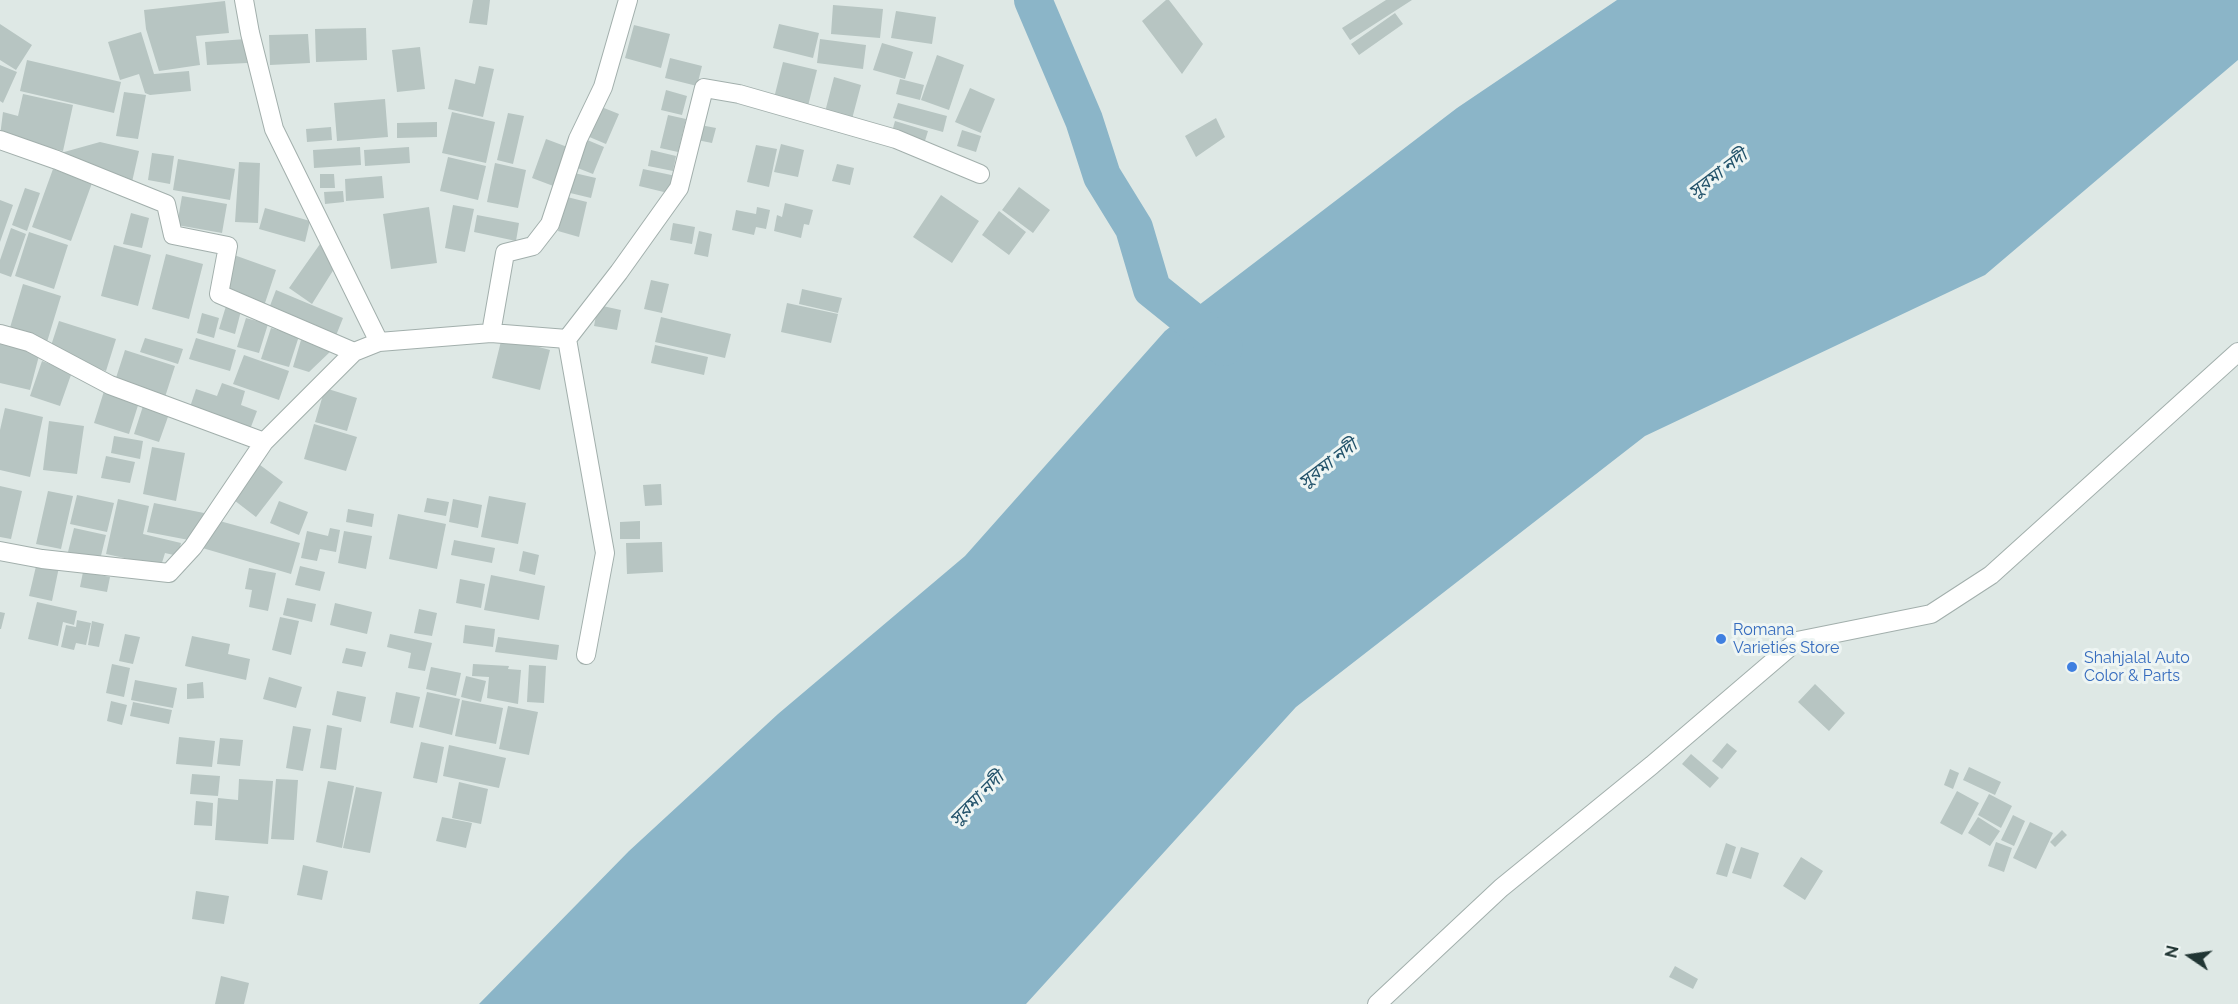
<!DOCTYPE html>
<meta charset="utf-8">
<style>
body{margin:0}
#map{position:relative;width:2238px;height:1004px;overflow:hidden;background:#dee8e5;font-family:Raleway,sans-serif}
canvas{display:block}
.north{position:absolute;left:2160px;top:926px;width:60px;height:60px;-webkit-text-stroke:4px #eef5f3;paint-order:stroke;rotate:283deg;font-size:16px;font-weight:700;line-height:24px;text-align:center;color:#213634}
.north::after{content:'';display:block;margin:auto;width:21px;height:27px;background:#213634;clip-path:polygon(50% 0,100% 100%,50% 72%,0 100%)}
</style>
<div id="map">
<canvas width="2238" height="1004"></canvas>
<div class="north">N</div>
</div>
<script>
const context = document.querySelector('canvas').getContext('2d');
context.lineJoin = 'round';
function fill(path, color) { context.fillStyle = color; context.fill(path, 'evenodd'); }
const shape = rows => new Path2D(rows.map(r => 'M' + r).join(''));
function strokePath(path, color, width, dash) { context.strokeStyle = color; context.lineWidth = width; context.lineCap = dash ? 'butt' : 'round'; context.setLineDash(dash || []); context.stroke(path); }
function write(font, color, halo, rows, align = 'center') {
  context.font = font + ' Raleway,"Noto Sans Bengali",sans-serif'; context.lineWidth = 6; context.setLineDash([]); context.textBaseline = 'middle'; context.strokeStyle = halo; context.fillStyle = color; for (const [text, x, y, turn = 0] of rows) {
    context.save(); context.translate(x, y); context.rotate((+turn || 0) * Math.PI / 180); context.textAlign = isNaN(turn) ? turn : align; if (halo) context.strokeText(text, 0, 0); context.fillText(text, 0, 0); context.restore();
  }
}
fill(shape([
 [1617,0,2238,0,2238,60,1985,275,1645,436,1296,707,1026,1004,479,1004,629,851,778,714,965,556,1165,331,1457,108]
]), '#8bb5c8');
strokePath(shape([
 [1033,0,1084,120,1102,176,1134,228,1152,289,1224,347]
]), '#8bb5c8', 38);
fill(shape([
 [473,0,490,0,487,25,469,23],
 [1166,0,1169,0,1203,44,1182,74,1142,21],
 [1386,0,1412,0,1350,40,1342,28],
 [225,1,229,33,196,36,200,65,159,71,146,29,144,10],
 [833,5,883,9,880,38,831,34],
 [896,11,936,17,932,44,891,38],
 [1395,13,1403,24,1359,55,1351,44],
 [0,24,32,45,16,70,0,60],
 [779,24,819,33,813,58,773,48],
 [634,25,670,34,661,68,625,58],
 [366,28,367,60,316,62,315,29],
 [141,32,154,74,189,71,191,91,150,95,145,93,139,74,120,80,108,42],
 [308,34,310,63,270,65,269,35],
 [246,39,247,63,207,65,205,42],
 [820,39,866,45,863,69,817,63],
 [882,43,913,52,905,79,873,70],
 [420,47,425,89,397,92,392,50],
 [937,55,964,65,949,110,921,100],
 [670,58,702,66,697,86,665,78],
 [27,60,121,82,114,113,20,91],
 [783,62,817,70,808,106,774,98],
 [0,65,17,72,3,103,0,101],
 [479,66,494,69,483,117,448,109,455,79,475,84],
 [834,77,861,85,852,119,825,112],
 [900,79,924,85,920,100,896,94],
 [970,88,995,99,981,133,955,122],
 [666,90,687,96,682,115,661,110],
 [124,92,146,95,138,139,116,136],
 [23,94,73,105,63,151,0,136,3,112,18,116],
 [385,99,388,137,337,141,334,103],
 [898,103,947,116,943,132,893,118],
 [599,106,619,114,606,144,587,136],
 [452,112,495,122,486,163,442,153],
 [508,113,524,116,513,164,497,160],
 [668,115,686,119,678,152,660,148],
 [1216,118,1225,137,1196,157,1185,136],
 [895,121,928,131,924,144,891,135],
 [437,122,437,137,397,138,397,123],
 [695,124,716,128,712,143,692,139],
 [331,127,332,140,307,142,306,129],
 [962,130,981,136,976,152,957,146],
 [546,139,570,148,556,187,532,178],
 [585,139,604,147,593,174,575,167],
 [100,142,139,151,132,182,57,154],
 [781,144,804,150,798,177,774,172],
 [756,145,777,149,769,187,747,182],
 [360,147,361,165,314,168,313,150],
 [409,147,410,163,365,166,364,150],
 [651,150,676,156,673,171,648,166],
 [152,153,174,156,170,184,148,180],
 [448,157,486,166,478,200,440,191],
 [178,159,235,169,230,200,173,190],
 [239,162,260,163,258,223,235,222],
 [495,163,526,170,518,208,487,202],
 [837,164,854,168,850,185,832,181],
 [53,169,92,183,71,241,32,227],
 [643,169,676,176,672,194,639,186],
 [570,172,596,178,591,198,566,192],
 [320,174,334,174,335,188,320,188],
 [382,176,384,198,346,201,345,179],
 [1019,187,1050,210,1033,233,1002,210],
 [25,188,40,193,27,231,12,225],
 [343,191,344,202,325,204,324,192],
 [941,195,979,221,952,263,913,237],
 [182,196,227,204,222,233,177,225],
 [567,197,587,202,579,237,558,231],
 [0,200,13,205,0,242],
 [785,203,813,210,809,225,804,224,801,238,774,231,777,215,782,217],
 [453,205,474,209,465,252,445,248],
 [429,207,437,263,391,269,383,214],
 [757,207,770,210,766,229,756,227,754,235,732,230,736,210,756,214],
 [265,208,310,221,305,242,259,229],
 [999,211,1026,232,1009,255,982,235],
 [131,213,149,218,142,248,123,244],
 [477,215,519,223,516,241,474,232],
 [673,223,695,227,692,244,670,240],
 [11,228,26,234,11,277,0,273,0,260],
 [699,231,712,234,708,257,694,254],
 [29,232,68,245,54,289,15,276],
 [320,244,334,269,312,304,289,288],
 [114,245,151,255,138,306,101,296],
 [166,254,203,264,189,319,152,309],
 [234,255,276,270,264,306,222,290],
 [651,280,669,284,662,313,644,309],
 [23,284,61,296,47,342,9,331],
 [802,289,842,298,838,313,799,304],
 [276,290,343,318,335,338,268,311],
 [787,303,838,314,831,343,781,332],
 [598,305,621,310,617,330,594,326],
 [226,306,241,311,235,334,219,329],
 [202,313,219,318,214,338,197,333],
 [661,317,731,334,725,358,655,342],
 [246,318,268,324,259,353,237,347],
 [59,321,116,339,106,371,49,352],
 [271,328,299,336,289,367,261,359],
 [502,337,550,350,540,390,492,378],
 [145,338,183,349,178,364,140,352],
 [196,338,236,350,230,371,189,359],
 [301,340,332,350,309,372,293,367],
 [0,342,40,352,30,390,0,383],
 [655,345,708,357,704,375,651,363],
 [125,350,175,366,165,397,115,381],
 [244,355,289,371,279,400,233,384],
 [42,361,72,372,60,406,30,396],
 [222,383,245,391,241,405,257,411,249,432,189,410,196,389,217,396],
 [105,388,140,399,129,434,94,423],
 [325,388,357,398,347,431,315,422],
 [143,406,169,414,159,442,134,434],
 [5,408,43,417,30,477,0,470,0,430],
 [49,421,84,426,77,474,43,470],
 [314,424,357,437,346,471,304,459],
 [114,436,143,441,140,459,111,453],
 [152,447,185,453,176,501,143,494],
 [106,456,135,462,130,483,101,478],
 [256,462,283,482,256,517,230,497],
 [661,484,662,505,645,506,643,485],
 [0,486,22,491,11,539,0,537],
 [48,491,73,496,61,549,36,544],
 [77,495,114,503,107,532,70,524],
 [489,496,526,503,518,544,481,537],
 [427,498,449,502,446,516,424,512],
 [118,499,149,506,143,534,181,543,178,556,165,553,161,566,106,554],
 [453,499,482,505,478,528,449,522],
 [279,501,308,512,299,535,270,523],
 [154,503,209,514,194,541,147,532],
 [348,509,374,514,372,527,346,522],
 [398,514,446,524,437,569,389,559],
 [216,520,300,543,291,574,199,547],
 [640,521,640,539,620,539,620,522],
 [74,528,106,535,100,560,68,552],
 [330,528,340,530,336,552,320,549,317,561,301,558,307,531,328,536],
 [344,531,372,536,366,569,338,563],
 [454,540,495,548,492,563,451,555],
 [662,542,663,572,627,574,626,543],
 [523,551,539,555,535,575,519,571],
 [37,562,59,567,52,601,29,596],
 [300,566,325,572,320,591,295,585],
 [249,568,276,573,268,611,249,607,252,590,245,589],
 [83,572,110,577,107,592,80,587],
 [491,575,545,586,539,620,484,610],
 [460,579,485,584,481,608,456,603],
 [287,598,316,604,312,622,283,615],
 [37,602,77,611,74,625,63,622,58,646,28,639],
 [335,603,372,612,367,634,330,625],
 [419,609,437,613,432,636,414,633],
 [0,612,5,613,1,629,0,629],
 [280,617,299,621,291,655,272,650],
 [77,620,91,623,86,645,76,643,74,650,61,647,66,625,76,627],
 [92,621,104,624,99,647,88,645],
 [465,625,495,629,493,647,463,643],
 [125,634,140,637,133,664,119,661],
 [390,634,432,643,425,671,408,668,411,653,387,647],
 [192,636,230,644,228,654,250,659,246,680,185,666],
 [498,637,559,645,557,660,495,652],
 [346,648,366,652,362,667,342,663],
 [112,664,130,668,124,697,106,693],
 [473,664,509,666,508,669,521,670,518,704,487,698,489,677,472,676],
 [529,665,546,666,544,703,527,702],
 [431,667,461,673,456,696,426,689],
 [466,676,486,681,481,702,461,697],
 [269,677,302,687,296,708,263,699],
 [135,680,177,688,173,708,131,700],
 [203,682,204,698,187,699,187,684],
 [1815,684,1845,713,1829,731,1798,702],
 [337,691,366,697,361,722,332,715],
 [396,692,420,697,413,728,390,723],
 [427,692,460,699,452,735,419,727],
 [462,700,503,708,496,744,455,736],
 [111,701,127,705,122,725,107,721],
 [133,702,172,710,169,724,130,716],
 [508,706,538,712,529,755,499,749],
 [327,725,342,728,336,770,320,768],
 [293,726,311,729,303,771,286,768],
 [179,737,215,741,212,767,176,764],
 [220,738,243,740,240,766,217,764],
 [421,742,444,747,437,783,413,778],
 [1727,743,1737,751,1722,769,1712,761],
 [449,745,506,758,499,788,443,776],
 [1691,754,1719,778,1710,788,1682,764],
 [1969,767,2001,782,1995,795,1963,780],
 [1950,769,1959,773,1953,789,1944,785],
 [192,774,220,776,218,796,190,794],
 [239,779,273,781,268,844,215,840,218,798,238,800],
 [276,779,298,780,294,840,271,839],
 [328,781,354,786,342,848,316,842],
 [459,782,488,789,481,824,452,818],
 [356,787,382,792,370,853,343,848],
 [1957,791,1979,803,1962,835,1940,823],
 [1989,794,2012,806,2001,828,1978,815],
 [196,801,213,803,212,826,194,825],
 [2013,815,2025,821,2014,846,2001,840],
 [442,817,472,823,466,848,436,841],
 [1978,817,2000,831,1990,846,1968,833],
 [2030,822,2053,833,2036,869,2013,858],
 [2062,830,2067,835,2055,847,2050,842],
 [1996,842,2012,848,2004,872,1988,866],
 [1726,843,1736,847,1727,877,1716,874],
 [1741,847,1759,853,1751,879,1732,873],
 [1801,857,1823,871,1805,900,1783,886],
 [303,865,328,871,322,900,297,895],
 [196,891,229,896,224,924,192,919],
 [1675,966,1698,979,1693,989,1669,977],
 [221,976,249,983,244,1004,215,1004]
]), '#b7c5c2');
const minor = shape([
 [244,0,250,33,274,129,379,342],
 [0,140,57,160,166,204,173,235,228,246,219,294,354,352],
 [491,333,505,253,533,246,550,224,578,139,603,87,628,0],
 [0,334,29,342,110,385,264,442],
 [0,551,42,559,169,573,193,547,264,442,354,352,379,342,491,333,567,339],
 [586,655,605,553,567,339,619,272,679,188,704,88,739,94,896,139,980,174],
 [1377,1004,1501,888,1652,765,1797,641,1931,614,1991,575,2238,352]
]);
strokePath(minor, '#a2afac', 20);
strokePath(minor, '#fff', 18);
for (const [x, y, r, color] of [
 [1721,639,6,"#3f7fe0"],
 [2072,667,6,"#3f7fe0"]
]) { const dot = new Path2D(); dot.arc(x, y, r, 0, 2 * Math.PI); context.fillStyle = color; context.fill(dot); strokePath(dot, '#eef5f3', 2); }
write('16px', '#366cbe', '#eef5f3', [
 ["Romana",1733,630],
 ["Varieties Store",1733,648],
 ["Shahjalal Auto",2084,658],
 ["Color & Parts",2084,676]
], 'left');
write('italic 18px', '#23536b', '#eef5f3', [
 ["সুরমা নদী",1718,174,-37],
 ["সুরমা নদী",1328,464,-37],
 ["সুরমা নদী",977,799,-45]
]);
</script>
